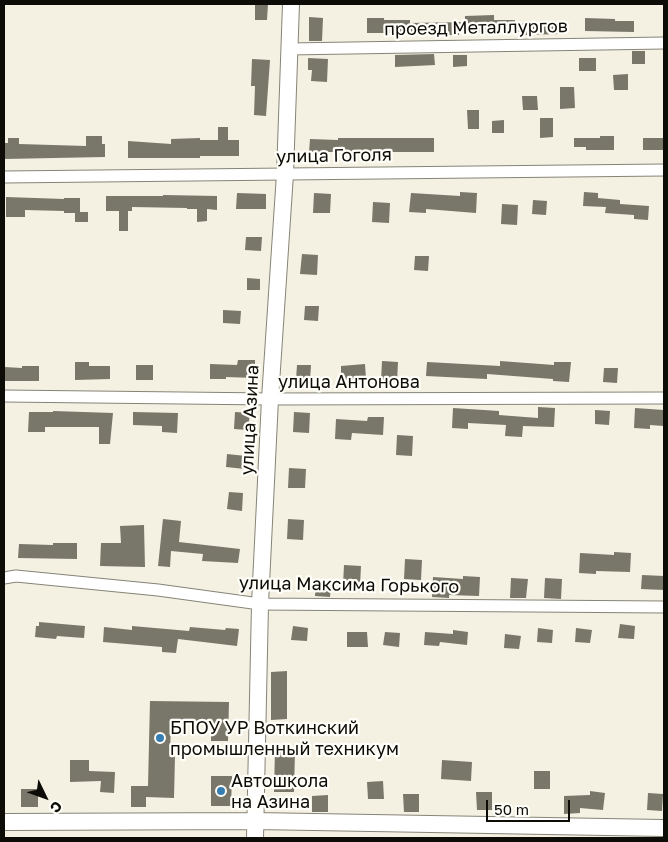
<!DOCTYPE html>
<meta charset="utf-8">
<style>
body{margin:0}
#map{position:relative;width:668px;height:842px;overflow:hidden;background:#f4f1e2;font-family:"Golos Text",sans-serif}
canvas{display:block}
.frame{position:absolute;inset:0;border:5px solid #0d0c07;pointer-events:none}
.north{position:absolute;left:20px;top:772px;width:50px;height:50px;-webkit-text-stroke:4px #fffef8;paint-order:stroke;rotate:132deg;font-size:14px;font-weight:700;line-height:20px;text-align:center;color:#0d0c07}
.north::after{content:'';display:block;margin:auto;width:18px;height:22px;background:#0d0c07;clip-path:polygon(50% 0,100% 100%,50% 72%,0 100%)}
.scale{position:absolute;left:486px;top:800px;width:84px;height:22px;box-sizing:border-box;border:2px solid #0d0c07;border-top:0;padding-left:6px;font-size:15px;line-height:18px;white-space:nowrap;color:#0d0c07;-webkit-text-stroke:4px #fffef8;paint-order:stroke}
</style>
<div id="map">
<canvas width="668" height="842"></canvas>
<div class="frame"></div>
<div class="north">С</div>
<div class="scale">50 m</div>
</div>
<script>
const context = document.querySelector('canvas').getContext('2d');
context.lineJoin = 'round';
function fill(path, color) { context.fillStyle = color; context.fill(path, 'evenodd'); }
const shape = rows => new Path2D(rows.map(r => 'M' + r).join(''));
function strokePath(path, color, width, dash) { context.strokeStyle = color; context.lineWidth = width; context.lineCap = dash ? 'butt' : 'round'; context.setLineDash(dash || []); context.stroke(path); }
function write(font, color, halo, rows, align = 'center') {
  context.font = font + ' "Golos Text",sans-serif'; context.lineWidth = 4.5; context.setLineDash([]); context.textBaseline = 'middle'; context.strokeStyle = halo; context.fillStyle = color; for (const [text, x, y, turn = 0] of rows) {
    context.save(); context.translate(x, y); context.rotate((+turn || 0) * Math.PI / 180); context.textAlign = isNaN(turn) ? turn : align; if (halo) context.strokeText(text, 0, 0); context.fillText(text, 0, 0); context.restore();
  }
}
fill(shape([
 [255,4,268,4,267,20,255,20],
 [494,15,494,20,515,20,515,24,560,22,560,34,525,35,525,32,501,32,459,33,459,35,441,35,441,33,367,33,367,18,384,18,384,20,410,20,410,23,465,22,465,16],
 [309,17,323,18,322,41,309,41],
 [585,18,615,19,615,21,634,21,634,32,585,31],
 [632,51,645,51,645,64,632,64],
 [434,54,435,65,395,67,395,55],
 [453,55,467,55,467,66,453,67],
 [308,58,328,59,327,82,311,81,312,70,308,70],
 [579,58,596,58,596,71,579,71],
 [252,59,270,60,266,116,254,115,255,86,251,86],
 [628,74,628,90,614,90,613,75],
 [560,87,574,87,575,108,560,109],
 [522,96,537,96,538,110,523,110],
 [467,110,479,110,479,129,468,129],
 [540,118,553,118,553,137,540,138],
 [504,120,504,133,492,133,492,121],
 [218,127,228,127,228,140,239,140,239,156,200,156,200,158,128,158,128,141,171,144,171,139,200,138,200,140,218,140],
 [86,136,102,136,102,144,105,144,105,157,4,159,4,143,8,143,8,138,19,138,19,144,86,146],
 [600,136,614,136,614,150,586,150,586,147,574,147,574,138,600,138],
 [338,138,434,138,434,152,309,152,310,139,338,140],
 [643,138,664,138,664,150,643,150],
 [460,192,477,193,476,213,426,209,426,213,409,212,411,193,460,196],
 [584,192,598,193,598,198,620,200,620,204,649,206,648,220,634,219,634,215,605,213,606,207,583,206],
 [237,193,266,194,266,209,236,209],
 [314,193,331,194,330,213,313,213],
 [163,195,217,196,217,210,207,209,207,221,197,222,197,209,187,209,187,208,132,207,132,211,128,211,128,231,119,231,119,211,106,211,106,196,163,196],
 [6,197,64,199,64,198,80,198,80,212,88,212,88,222,75,222,75,213,64,213,64,211,25,210,25,217,6,217],
 [533,200,547,201,546,215,532,214],
 [373,202,390,203,389,223,372,222],
 [502,204,518,205,517,225,501,224],
 [246,237,262,237,261,251,245,250],
 [302,254,318,255,317,275,300,274],
 [415,256,429,256,428,271,414,270],
 [247,278,260,279,260,290,247,290],
 [305,306,319,306,318,321,304,320],
 [223,310,241,311,240,324,223,323],
 [238,360,255,360,255,378,226,377,226,379,210,379,210,364,237,365],
 [382,361,398,362,397,382,381,381],
 [500,361,554,365,554,362,571,362,569,382,553,381,553,379,487,374,487,379,426,376,427,362,500,366],
 [75,362,89,362,89,366,110,366,110,379,75,380],
 [365,364,366,379,341,380,341,366],
 [136,365,153,365,153,380,136,380],
 [297,365,311,365,310,380,296,379],
 [22,366,39,366,39,381,4,381,4,367,22,368],
 [604,368,618,368,617,383,603,382],
 [538,407,555,408,554,427,523,426,522,437,505,436,506,425,468,423,468,429,452,428,453,408,499,411,499,415,538,418],
 [635,408,664,410,664,426,650,425,650,429,634,428],
 [595,410,610,411,609,425,595,424],
 [53,411,113,413,110,444,99,444,99,427,45,427,45,432,28,432,29,412,53,412],
 [133,412,178,413,177,433,162,432,162,426,133,425],
 [235,412,250,413,248,430,234,429],
 [294,412,310,413,309,433,293,432],
 [368,417,384,417,383,435,352,433,351,440,335,439,336,419,367,421],
 [397,435,413,436,412,456,396,455],
 [227,454,246,456,245,469,226,467],
 [289,468,306,469,305,488,288,488],
 [229,492,243,493,242,511,227,509],
 [163,519,181,521,179,542,240,549,238,563,202,561,203,554,171,551,170,567,158,566],
 [288,519,304,520,303,540,287,539],
 [144,525,145,567,100,566,101,543,121,543,120,526],
 [53,543,77,543,77,559,18,558,19,544,53,545],
 [614,552,631,553,630,572,596,571,596,574,579,573,580,553,614,555],
 [405,559,422,560,421,580,404,579],
 [344,565,361,566,360,586,343,585],
 [642,575,664,576,664,590,641,589],
 [463,576,480,577,479,596,449,595,449,598,432,597,433,577,463,579],
 [511,578,528,579,526,598,510,598],
 [545,578,562,579,561,599,544,598],
 [316,582,331,583,330,597,315,596],
 [39,622,85,626,84,638,57,636,56,639,35,637,36,626,39,626],
 [620,624,635,626,634,639,618,638],
 [132,626,189,631,190,627,225,630,226,628,239,629,237,646,178,639,176,653,162,652,162,647,103,642,104,627,132,630],
 [293,626,308,628,307,641,291,640],
 [538,628,553,630,552,643,537,642],
 [576,628,592,630,590,643,575,642],
 [453,630,468,632,467,645,440,642,439,646,424,645,425,632,453,634],
 [347,632,367,632,368,647,347,647],
 [385,632,400,633,399,647,383,645],
 [505,634,521,636,519,649,504,648],
 [287,671,287,719,271,720,271,672],
 [150,701,229,702,228,741,211,741,211,721,171,720,170,755,175,755,174,798,146,797,146,807,131,807,131,786,148,786],
 [275,749,295,750,294,792,274,792],
 [70,760,89,760,89,771,115,772,114,793,100,792,101,781,70,782],
 [442,760,472,762,471,781,441,779],
 [534,771,550,771,550,789,534,789],
 [211,776,232,776,231,806,211,806],
 [383,781,384,799,368,799,367,782],
 [21,789,38,789,38,807,21,807],
 [590,791,605,793,603,810,580,808,580,813,564,814,564,796,590,795],
 [476,792,492,792,492,810,477,810],
 [648,793,663,794,662,811,647,810],
 [403,794,419,794,419,812,404,812],
 [328,795,328,812,312,812,312,796]
]), '#79766a');
const street = shape([
 [288,49,664,43],
 [4,177,664,170],
 [4,396,270,399,664,398],
 [4,578,16,576,158,590,260,604,664,607]
]);
const secondary = shape([
 [4,822,255,821,664,828],
 [255,838,260,604,270,399,285,174,291,4]
]);
strokePath(street, '#868477', 13);
strokePath(secondary, '#868477', 18);
strokePath(street, '#fff', 11);
strokePath(secondary, '#fff', 16);
for (const [x, y, r, color] of [
 [160,738,5,"#367db2"],
 [221,791,5,"#367db2"]
]) { const dot = new Path2D(); dot.arc(x, y, r, 0, 2 * Math.PI); context.fillStyle = color; context.fill(dot); strokePath(dot, '#fffef8', 2); }
write('18px', '#0d0c07', '#fffef8', [
 ["проезд Металлургов",476,28,-1],
 ["улица Гоголя",334,156,-1],
 ["улица Антонова",349,382],
 ["улица Азина",250,420,-87],
 ["улица Максима Горького",349,585,1]
]);
write('18px', '#0d0c07', '#fffef8', [
 ["БПОУ УР Воткинский",170,728],
 ["промышленный техникум",170,749],
 ["Автошкола",231,781],
 ["на Азина",231,802]
], 'left');
</script>
